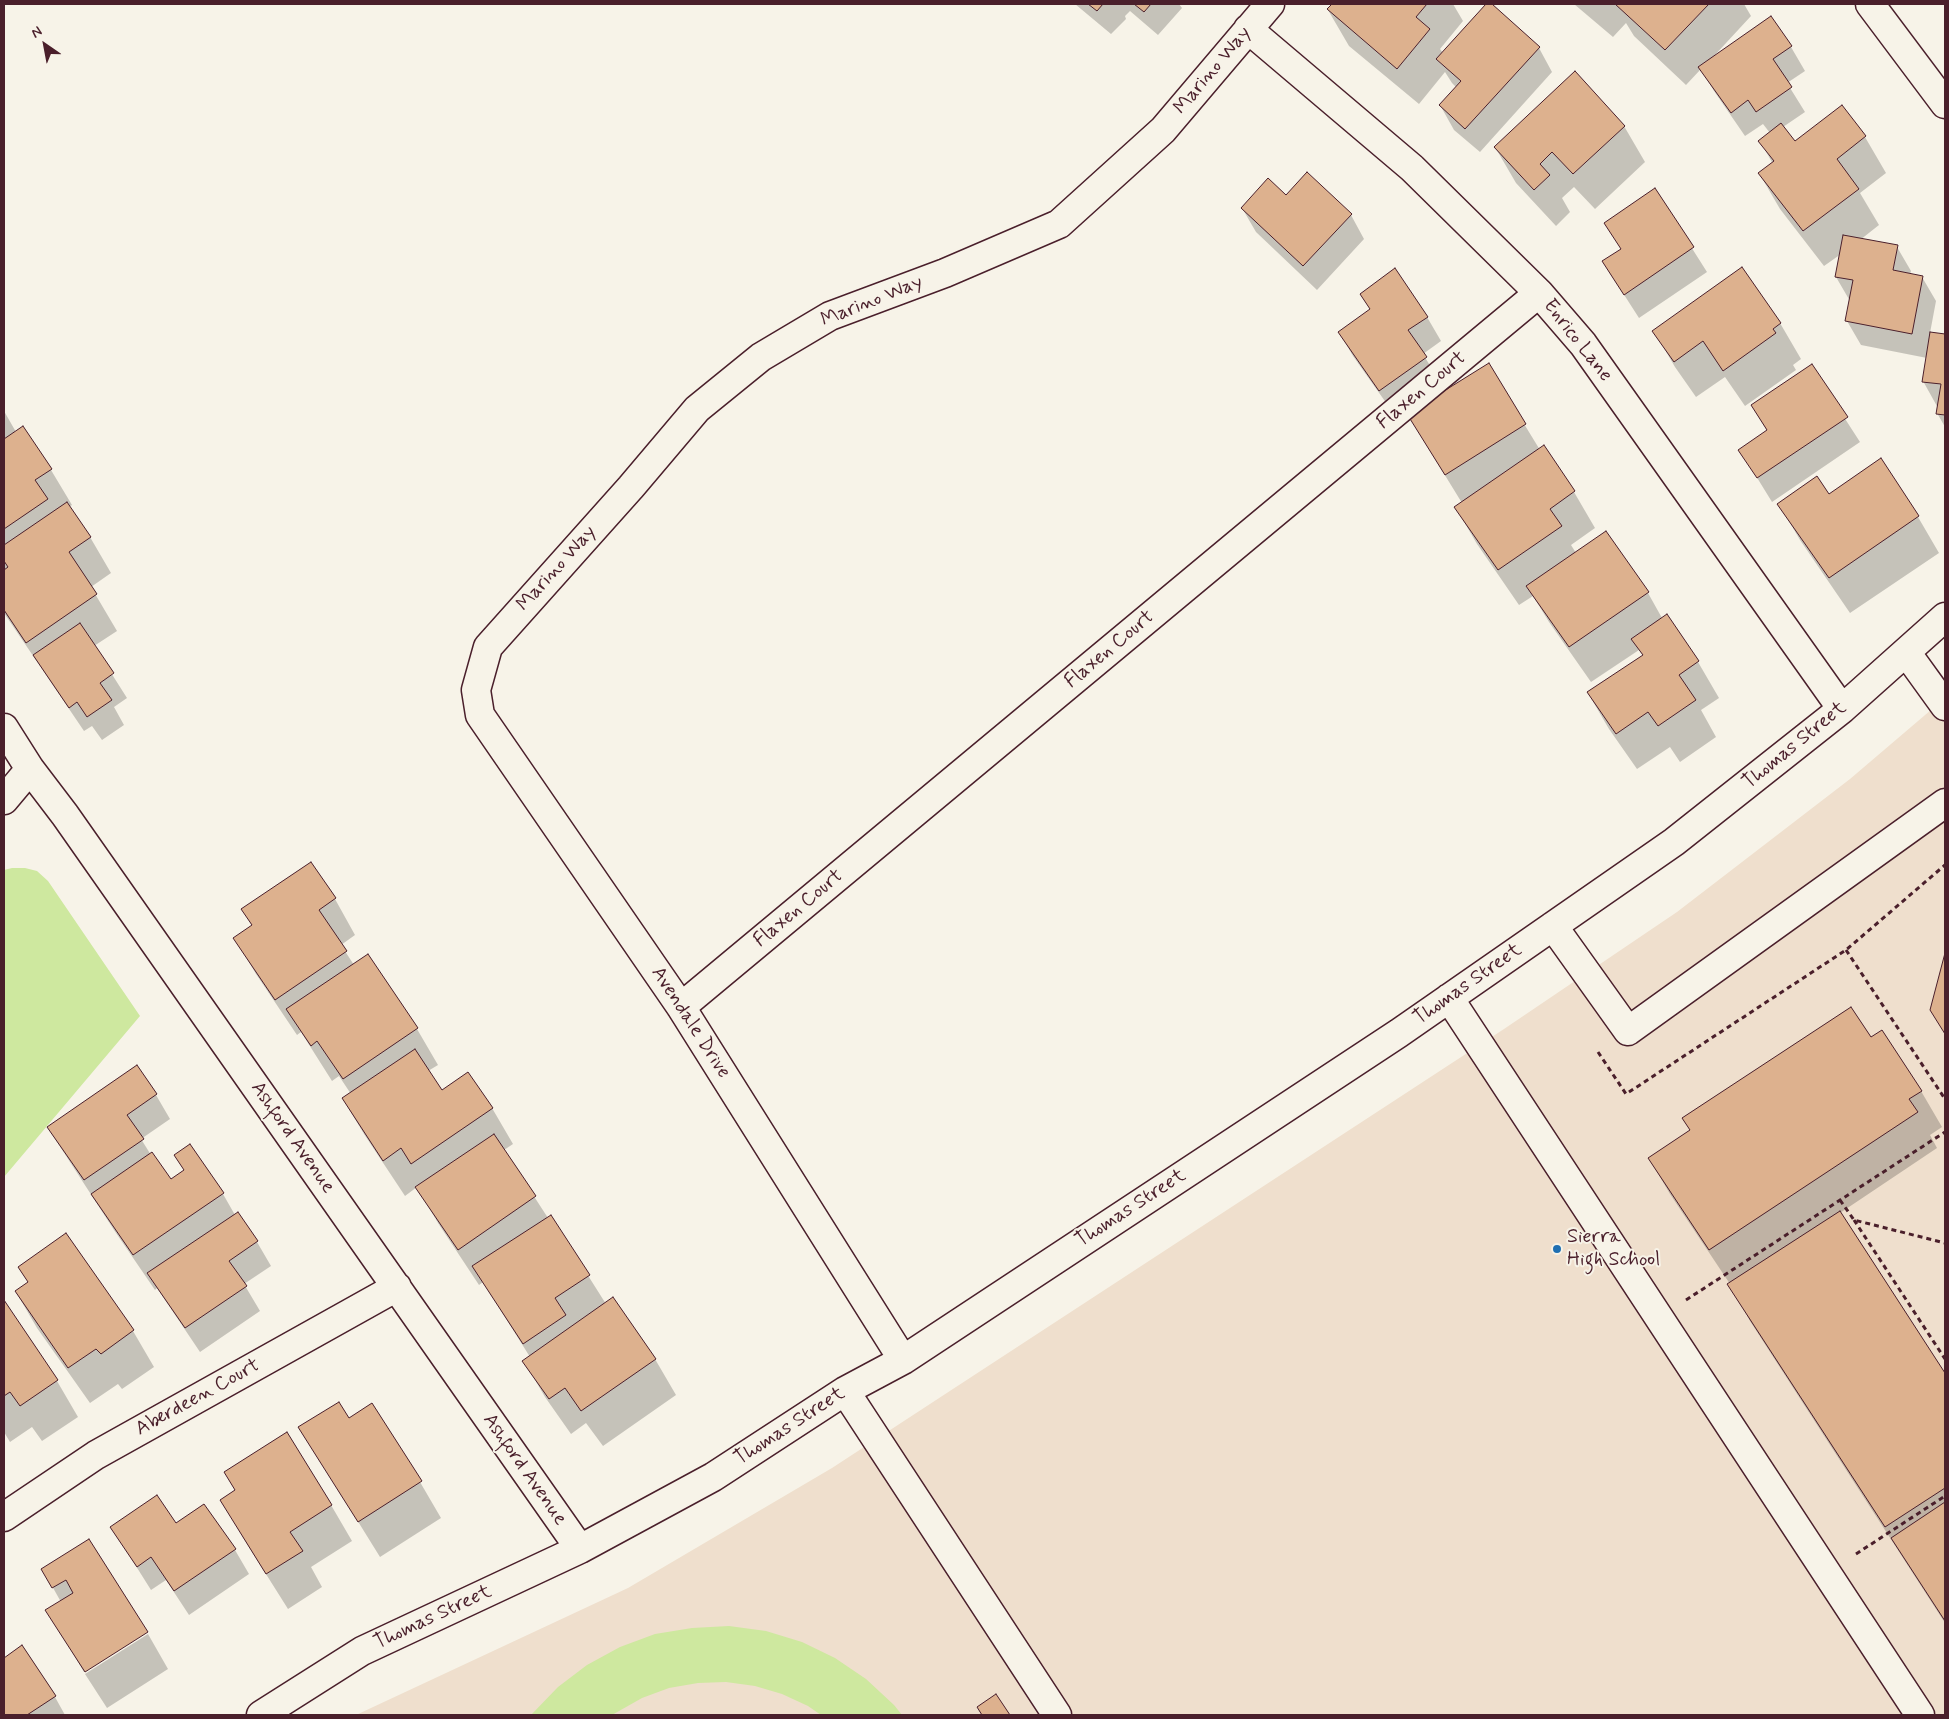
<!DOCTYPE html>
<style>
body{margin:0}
#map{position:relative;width:1949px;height:1719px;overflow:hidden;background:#f7f3e8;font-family:Mynerve,sans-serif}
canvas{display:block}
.frame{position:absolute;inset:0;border:5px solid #4a1f2b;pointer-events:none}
.north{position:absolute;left:20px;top:20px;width:50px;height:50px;-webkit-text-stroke:4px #f7f3e8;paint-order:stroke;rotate:327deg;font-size:14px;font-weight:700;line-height:20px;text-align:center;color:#4a1f2b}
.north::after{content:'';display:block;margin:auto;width:18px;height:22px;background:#4a1f2b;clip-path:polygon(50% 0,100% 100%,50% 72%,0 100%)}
</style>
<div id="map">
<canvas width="1949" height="1719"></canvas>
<div class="frame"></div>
<div class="north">N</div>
</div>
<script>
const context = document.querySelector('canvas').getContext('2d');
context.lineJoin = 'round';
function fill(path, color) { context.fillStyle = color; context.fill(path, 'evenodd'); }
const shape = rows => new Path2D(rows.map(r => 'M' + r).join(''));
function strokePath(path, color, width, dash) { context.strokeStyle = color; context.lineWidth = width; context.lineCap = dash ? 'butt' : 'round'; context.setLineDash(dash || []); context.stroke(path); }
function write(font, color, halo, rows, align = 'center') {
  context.font = font + ' Mynerve,sans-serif'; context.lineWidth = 4; context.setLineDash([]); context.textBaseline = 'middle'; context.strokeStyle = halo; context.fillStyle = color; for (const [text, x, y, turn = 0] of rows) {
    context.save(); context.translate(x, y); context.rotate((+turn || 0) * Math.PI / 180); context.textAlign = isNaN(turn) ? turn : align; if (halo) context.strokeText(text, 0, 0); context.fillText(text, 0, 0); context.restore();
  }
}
fill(shape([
 [1945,698,1945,1715,356,1715,628,1588,832,1468,1504,1029,1677,912,1850,779]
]), '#efdfcd');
fill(shape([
 [12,868,25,868,37,871,48,881,140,1016,4,1177,4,870],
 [729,1626,766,1631,802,1642,835,1658,866,1679,894,1705,902,1715,821,1715,808,1706,782,1694,755,1686,726,1682,698,1683,669,1688,642,1698,612,1715,531,1715,558,1687,587,1665,620,1647,655,1634,692,1628]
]), '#cee89f');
fill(shape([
 [1075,4,1179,4,1182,8,1158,35,1130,11,1125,16,1126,19,1111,34],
 [1333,4,1453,4,1463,21,1440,49,1443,53,1488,4,1490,4,1539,48,1552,72,1480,152,1454,130,1440,105,1457,88,1452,83,1445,72,1419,104,1349,46,1328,10],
 [1574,4,1744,4,1751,16,1714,56,1791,47,1805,71,1787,83,1805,112,1783,127,1795,143,1842,107,1865,137,1886,173,1860,193,1879,225,1860,240,1897,247,1911,271,1910,275,1922,277,1936,301,1930,333,1945,336,1945,427,1937,413,1938,408,1923,381,1927,358,1861,345,1847,321,1850,301,1836,277,1841,254,1824,266,1780,209,1759,173,1773,164,1760,141,1770,133,1763,124,1745,136,1714,91,1701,69,1686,85,1634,36,1626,23,1613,37],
 [1575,73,1624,126,1645,162,1595,209,1574,187,1562,198,1570,212,1556,226,1516,183,1495,147],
 [1655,190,1707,272,1639,318,1603,262,1622,250,1606,223],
 [1286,197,1351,215,1364,239,1317,290,1256,232,1242,208],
 [1361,294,1427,317,1441,341,1423,354,1440,382,1394,414,1353,356,1339,332,1371,310],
 [1780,323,1801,359,1793,365,1796,370,1745,406,1725,377,1696,397,1675,367,1654,331],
 [1488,365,1540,450,1543,447,1574,492,1595,528,1571,545,1576,553,1606,532,1648,593,1662,618,1698,662,1719,698,1701,710,1716,737,1680,762,1670,747,1637,769,1609,729,1588,693,1643,656,1639,650,1591,682,1549,622,1533,596,1519,605,1477,544,1456,508,1462,503,1408,415],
 [1811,366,1860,442,1772,502,1740,450,1767,431,1752,406],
 [4,411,16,432,51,470,72,505,69,507,90,537,111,573,91,587,117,631,94,646,127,698,114,707,124,725,102,740,92,726,84,731,4,613],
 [1881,460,1918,517,1939,553,1850,613,1800,540,1779,504,1828,496],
 [335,899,355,935,341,945,354,965,368,955,417,1029,438,1065,428,1071,442,1091,492,1108,513,1144,504,1150,548,1218,551,1217,606,1304,655,1359,676,1395,603,1446,586,1423,571,1434,545,1397,524,1361,530,1357,483,1282,479,1285,438,1223,417,1187,405,1196,364,1134,343,1099,351,1094,339,1076,332,1081,301,1032,297,1035,256,974,235,938,252,926,243,910],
 [1945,958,1945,1033,1932,1010],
 [1870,1039,1921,1091,1942,1127,1930,1135,1937,1148,1840,1213,1945,1376,1945,1623,1750,1321,1730,1284,1670,1194,1649,1158],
 [156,1095,170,1119,141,1139,151,1155,170,1181,223,1194,235,1215,237,1213,257,1242,271,1266,244,1284,260,1311,200,1352,157,1288,155,1290,114,1230,48,1128],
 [66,1235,133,1331,154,1367,122,1389,118,1384,90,1403,37,1328,16,1292,29,1283,20,1267],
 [4,1302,57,1381,78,1417,42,1441,32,1427,10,1442,4,1432],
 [349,1420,420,1482,441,1518,380,1557,300,1428],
 [331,1505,352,1541,311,1567,322,1587,288,1609,242,1536],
 [176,1524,235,1550,249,1574,189,1615,166,1580,151,1590,112,1528],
 [89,1541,146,1632,84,1672,47,1610,61,1602,43,1570],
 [148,1634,168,1669,107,1708,85,1674],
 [21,1647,55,1697,65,1715,4,1715,4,1659]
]), '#0003');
const building = shape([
 [1088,4,1103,4,1097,11,1088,4],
 [1134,4,1151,4,1144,12,1134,4],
 [1332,4,1427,4,1416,17,1430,29,1397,69,1327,9,1332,4],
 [1486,4,1492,4,1540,47,1465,129,1439,105,1461,81,1436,59,1486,4],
 [1615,4,1709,4,1665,50,1615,4],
 [1771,16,1792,46,1773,59,1792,87,1756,112,1748,100,1731,113,1698,67,1771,16],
 [1575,71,1625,126,1573,174,1552,152,1540,164,1550,175,1534,190,1494,147,1575,71],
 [1842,105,1866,136,1837,159,1859,189,1803,231,1758,173,1774,161,1758,141,1781,123,1795,141,1842,105],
 [1307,172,1352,214,1303,266,1241,208,1268,178,1286,195,1307,172],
 [1655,188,1694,247,1624,295,1602,261,1621,249,1604,223,1655,188],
 [1843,235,1898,245,1893,270,1923,276,1912,334,1845,321,1853,280,1835,277,1843,235],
 [1742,267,1781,323,1773,329,1776,333,1723,371,1703,341,1674,362,1652,331,1742,267],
 [1395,268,1428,317,1408,330,1427,357,1379,391,1338,332,1370,309,1360,294,1395,268],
 [1930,332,1945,334,1945,415,1936,414,1941,384,1922,382,1930,332],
 [1489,363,1526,424,1445,475,1407,414,1489,363],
 [1812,364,1848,417,1757,478,1738,450,1767,430,1751,405,1812,364],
 [23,426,52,469,35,480,48,499,4,529,4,439,23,426],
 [1544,445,1575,491,1550,509,1562,526,1498,570,1454,507,1544,445],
 [1881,458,1919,516,1829,578,1777,504,1817,476,1829,494,1881,458],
 [67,502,91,537,69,552,97,594,26,643,4,610,4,570,8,567,4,561,4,545,67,502],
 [1606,531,1649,592,1569,647,1526,586,1606,531],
 [1667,614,1699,661,1679,675,1696,700,1658,726,1648,712,1616,734,1587,692,1643,655,1631,639,1667,614],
 [80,623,114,673,100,683,112,700,87,717,77,702,69,708,33,655,80,623],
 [311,862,336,898,319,910,347,951,275,1000,233,938,252,925,241,909,311,862],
 [1945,953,1945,1034,1930,1010,1945,953],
 [368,954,418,1028,343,1079,317,1041,311,1046,286,1009,368,954],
 [1851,1007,1871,1037,1882,1030,1922,1091,1909,1099,1918,1112,1709,1250,1648,1158,1690,1130,1682,1118,1851,1007],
 [415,1049,442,1090,468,1072,493,1108,411,1164,401,1148,383,1161,342,1098,415,1049],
 [137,1065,157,1094,127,1115,144,1139,84,1180,47,1127,137,1065],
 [494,1134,536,1196,458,1250,415,1187,494,1134],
 [190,1144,224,1193,133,1255,91,1194,152,1152,171,1179,184,1170,174,1155,190,1144],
 [1840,1211,1945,1373,1945,1488,1885,1527,1727,1284,1840,1211],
 [238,1212,258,1241,229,1261,247,1286,185,1328,147,1273,238,1212],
 [551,1215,590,1275,555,1298,566,1315,523,1344,472,1266,551,1215],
 [66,1233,134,1330,101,1354,96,1349,68,1368,15,1291,28,1282,18,1267,66,1233],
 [613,1297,656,1359,581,1411,565,1388,549,1399,522,1361,613,1297],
 [4,1300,58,1380,20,1406,10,1392,4,1396,4,1300],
 [339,1402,349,1418,372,1403,422,1481,358,1522,298,1427,339,1402],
 [287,1432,332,1505,290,1532,303,1551,266,1574,220,1500,235,1490,224,1472,287,1432],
 [157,1495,176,1523,204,1504,236,1549,174,1591,151,1557,137,1567,110,1527,157,1495],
 [1945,1502,1945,1621,1891,1538,1945,1502],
 [89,1539,148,1632,85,1672,45,1610,73,1593,66,1580,52,1588,41,1569,89,1539],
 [22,1645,56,1696,27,1715,4,1715,4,1658,22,1645],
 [996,1694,1010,1715,982,1715,977,1707,996,1694]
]);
fill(building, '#ddb18e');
strokePath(building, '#4a1f2b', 1);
const minor = shape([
 [1870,4,1945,104],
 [1248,29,1412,168,1539,293,1583,344,1842,709],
 [1906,652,1945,706],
 [4,728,30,769,65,815,580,1549],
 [4,800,30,769],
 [1553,926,1628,1031,1945,803],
 [1449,998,1920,1715],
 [681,1007,1539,293],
 [903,1360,681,1007,480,715,476,690,488,647,631,487,697,409,761,357,830,316,945,273,1059,224,1163,130,1270,4],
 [845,1391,1057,1715],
 [4,1517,96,1455,397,1287],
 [261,1715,362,1651,580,1549,713,1477,845,1391,903,1360,1399,1033,1674,842,1842,709,1945,617]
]);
strokePath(minor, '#4a1f2b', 31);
strokePath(shape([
 [1846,950,1945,1099],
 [1598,1052,1626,1094,1846,950,1945,865],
 [1840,1200,1854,1220,1945,1243],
 [1854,1220,1945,1359],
 [1686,1300,1945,1132],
 [1856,1554,1945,1496]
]), '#4a1f2b', 3, [5, 4]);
strokePath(minor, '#f7f3e8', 28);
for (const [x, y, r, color] of [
 [1557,1249,5,"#1f6fb2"]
]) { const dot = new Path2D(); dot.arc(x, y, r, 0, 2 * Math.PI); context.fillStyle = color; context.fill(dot); strokePath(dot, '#f7f3e8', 2); }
write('20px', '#4a1f2b', '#f7f3e8', [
 ["Marino Way",1213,71,-50],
 ["Marino Way",872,302,-22],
 ["Enrico Lane",1577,341,52],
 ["Flaxen Court",1422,391,-40],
 ["Marino Way",557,569,-48],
 ["Flaxen Court",1110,650,-40],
 ["Thomas Street",1795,746,-39],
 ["Flaxen Court",799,909,-40],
 ["Thomas Street",1468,985,-35],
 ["Avendale Drive",690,1023,57],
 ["Ashford Avenue",292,1138,55],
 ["Thomas Street",1131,1209,-33],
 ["Aberdeen Court",198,1398,-29],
 ["Thomas Street",790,1427,-33],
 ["Ashford Avenue",524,1470,55],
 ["Thomas Street",433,1618,-25]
]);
write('20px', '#4a1f2b', '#f7f3e8', [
 ["Sierra",1567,1238],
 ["High School",1567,1261]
], 'left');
</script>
